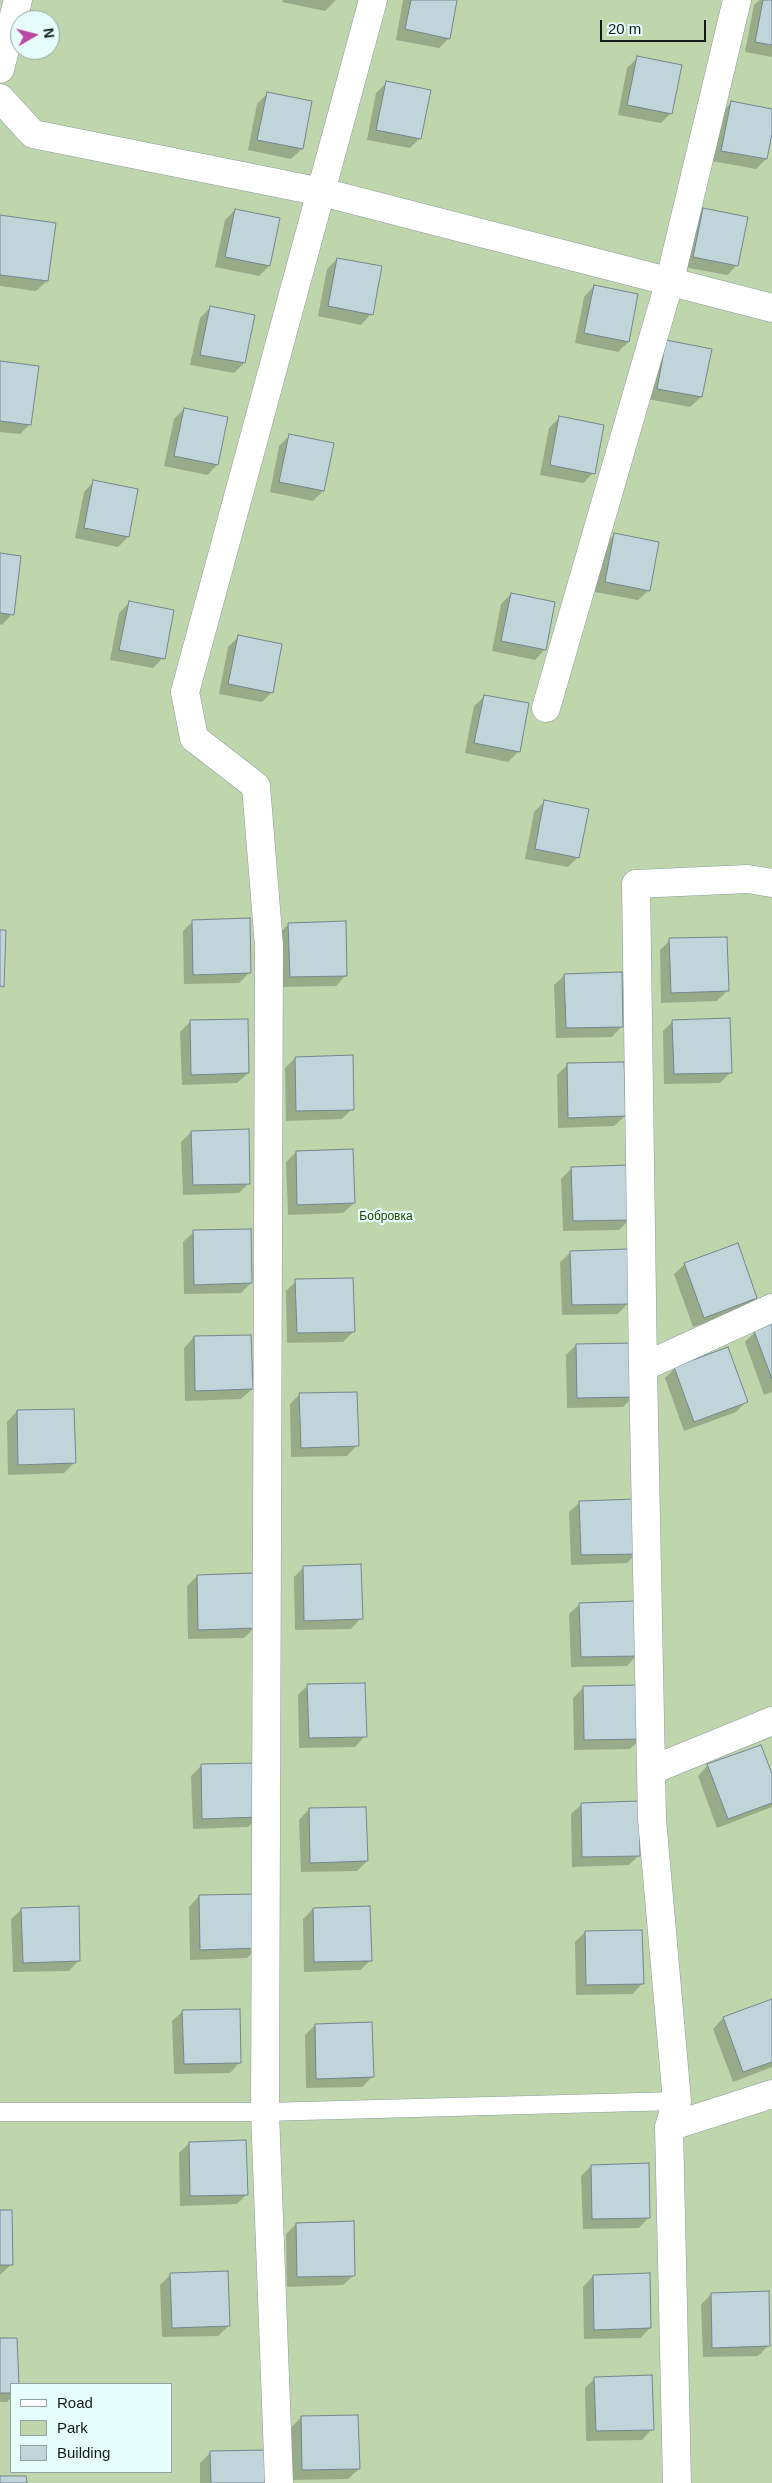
<!DOCTYPE html>
<meta charset="utf-8">
<style>
body{margin:0}
#map{position:relative;width:772px;height:2483px;overflow:hidden;background:#e7fdfb;font-family:Arial,sans-serif}
canvas{display:block}
.legend{position:absolute;left:10px;top:2383px;width:162px;height:90px;box-sizing:border-box;background:#e7fdfb;border:1px solid #93a3a1;margin:0;padding:6px 9px;list-style:none;font-size:15px;color:#141b1b}
.legend li{display:flex;align-items:center;gap:10px;height:25px}
.legend b{width:25px;border:1px solid #93a3a1}
.north{position:absolute;left:10px;top:10px;width:50px;height:50px;box-sizing:border-box;background:#e7fdfb;border:1px solid #93a3a1;border-radius:50%;rotate:82deg;font-size:14px;font-weight:700;line-height:20px;text-align:center;color:#141b1b}
.north::after{content:'';display:block;margin:auto;width:18px;height:22px;background:#ba48a3;clip-path:polygon(50% 0,100% 100%,50% 72%,0 100%)}
.scale{position:absolute;left:600px;top:20px;width:106px;height:22px;box-sizing:border-box;border:2px solid #141b1b;border-top:0;padding-left:6px;font-size:15px;line-height:18px;white-space:nowrap;color:#141b1b;-webkit-text-stroke:4px #e7fdfb;paint-order:stroke}
</style>
<div id="map">
<canvas width="772" height="2483"></canvas>
<ul class="legend">
<li><b style="height:6px;background:#fff"></b>Road</li>
<li><b style="height:14px;background:#bfd6ac"></b>Park</li>
<li><b style="height:14px;background:#c0d4da"></b>Building</li>
</ul>
<div class="north">N</div>
<div class="scale">20 m</div>
</div>
<script>
const context = document.querySelector('canvas').getContext('2d');
context.lineJoin = 'round';
function fill(path, color) { context.fillStyle = color; context.fill(path, 'evenodd'); }
const shape = rows => new Path2D(rows.map(r => 'M' + r).join(''));
function strokePath(path, color, width, dash) { context.strokeStyle = color; context.lineWidth = width; context.lineCap = dash ? 'butt' : 'round'; context.setLineDash(dash || []); context.stroke(path); }
function write(font, color, halo, rows, align = 'center') {
  context.font = font + ' Arial,sans-serif'; context.lineWidth = 4.5; context.setLineDash([]); context.textBaseline = 'middle'; context.strokeStyle = halo; context.fillStyle = color; for (const [text, x, y, turn = 0] of rows) {
    context.save(); context.translate(x, y); context.rotate((+turn || 0) * Math.PI / 180); context.textAlign = isNaN(turn) ? turn : align; if (halo) context.strokeText(text, 0, 0); context.fillText(text, 0, 0); context.restore();
  }
}
fill(shape([
 [0,0,772,0,772,2483,0,2483],
 [20,20,50,20,50,50,20,50],
 [11,2384,171,2384,171,2472,11,2472]
]), '#bfd6ac');
fill(shape([
 [283,0,336,0,325,11,282,2],
 [403,0,456,0,449,38,439,48,396,40],
 [760,0,772,0,772,57,745,52,754,5],
 [637,58,671,113,661,123,618,115,627,68],
 [386,83,420,138,410,148,367,140,376,93],
 [268,93,302,149,291,159,248,150,257,104],
 [732,102,772,110,772,127,766,159,756,169,712,161,721,113],
 [235,210,269,266,259,276,215,267,225,220],
 [704,210,737,265,727,275,684,267,693,220],
 [0,216,54,224,47,281,36,291,0,286],
 [337,259,371,314,361,325,318,316,327,269],
 [594,286,628,342,618,352,575,343,584,297],
 [210,308,244,363,234,373,190,365,200,318],
 [667,341,710,350,701,397,690,407,648,399],
 [0,362,30,424,20,434,0,432],
 [184,409,217,465,207,475,164,466,174,419],
 [559,418,593,473,583,483,540,475,549,428],
 [289,436,323,491,313,501,270,492,279,446],
 [94,481,128,537,118,547,75,538,84,492],
 [615,534,649,590,638,600,595,592,604,545],
 [0,555,12,614,2,625,0,624],
 [511,594,545,649,535,660,492,651,501,604],
 [129,603,163,658,153,668,110,660,119,613],
 [238,637,272,692,262,702,219,694,228,647],
 [485,696,519,751,508,762,465,753,474,706],
 [544,802,578,857,568,867,525,859,534,812],
 [193,921,250,972,239,983,184,984,183,931],
 [289,924,346,975,336,986,280,987,278,934],
 [670,940,727,991,717,1001,661,1003,660,950],
 [565,975,622,1026,612,1037,556,1038,554,985],
 [673,1021,731,1072,720,1083,664,1084,663,1031],
 [190,1022,248,1073,237,1083,182,1085,180,1032],
 [295,1058,352,1109,342,1119,286,1121,285,1068],
 [567,1065,625,1116,614,1126,558,1128,557,1075],
 [191,1132,249,1183,239,1193,183,1195,181,1142],
 [296,1152,354,1203,343,1213,288,1215,286,1162],
 [572,1168,629,1220,619,1230,563,1231,561,1179],
 [194,1232,251,1283,241,1293,184,1294,183,1242],
 [571,1252,628,1303,618,1314,562,1315,560,1262],
 [685,1264,756,1298,746,1308,693,1327,674,1274],
 [296,1281,353,1332,343,1342,287,1343,286,1291],
 [772,1326,772,1392,764,1395,745,1342,755,1332],
 [194,1337,252,1389,241,1399,185,1401,184,1348],
 [576,1345,634,1396,623,1407,567,1408,566,1355],
 [675,1368,746,1402,736,1412,684,1431,665,1378],
 [300,1394,357,1445,347,1456,291,1457,290,1404],
 [17,1411,74,1463,64,1473,8,1475,7,1422],
 [580,1502,637,1553,627,1563,571,1565,569,1512],
 [304,1567,361,1618,351,1629,295,1630,294,1577],
 [197,1576,255,1627,244,1638,188,1639,187,1586],
 [580,1604,637,1655,627,1666,571,1667,569,1614],
 [308,1685,365,1736,355,1747,299,1748,298,1695],
 [583,1688,641,1739,630,1749,574,1750,573,1698],
 [708,1765,772,1777,772,1807,717,1828,698,1776],
 [201,1766,259,1817,248,1827,193,1829,191,1776],
 [582,1804,639,1855,629,1865,572,1867,571,1814],
 [309,1809,367,1861,357,1871,301,1872,299,1820],
 [199,1896,257,1948,247,1958,190,1960,189,1907],
 [22,1909,79,1960,69,1971,13,1972,11,1919],
 [313,1909,371,1960,360,1970,304,1972,303,1919],
 [585,1932,643,1983,632,1994,576,1995,575,1942],
 [772,2001,772,2067,733,2082,713,2029,723,2018],
 [183,2011,240,2062,230,2073,174,2074,172,2021],
 [315,2025,373,2076,362,2087,306,2088,305,2035],
 [189,2143,247,2194,237,2204,180,2206,179,2153],
 [591,2166,649,2217,639,2228,583,2229,581,2176],
 [0,2212,12,2264,0,2275],
 [296,2224,354,2275,343,2285,287,2287,286,2234],
 [171,2274,228,2326,218,2336,162,2337,160,2285],
 [593,2276,650,2328,640,2338,584,2339,583,2287],
 [711,2294,769,2345,758,2356,703,2357,701,2305],
 [16,2339,17,2384,11,2384,11,2398,7,2402,0,2402,0,2340],
 [595,2378,652,2429,642,2440,586,2441,585,2388],
 [301,2417,359,2469,348,2479,292,2480,291,2428],
 [210,2453,267,2483,200,2483,200,2463]
]), '#0003');
const building = shape([
 [411,0,457,0,450,39,405,29,411,0],
 [763,0,772,0,772,45,755,42,763,0],
 [637,56,682,65,672,114,627,105,637,56],
 [386,81,431,90,421,139,376,130,386,81],
 [267,92,312,101,303,149,257,140,267,92],
 [731,101,772,109,772,134,767,159,721,151,731,101],
 [703,208,748,217,738,266,693,257,703,208],
 [235,209,280,218,270,266,225,257,235,209],
 [0,215,56,223,48,281,0,275,0,215],
 [337,258,382,266,373,315,328,306,337,258],
 [594,285,638,294,629,342,584,333,594,285],
 [210,306,255,315,245,363,200,355,210,306],
 [666,340,712,349,702,397,657,389,666,340],
 [0,361,39,366,31,425,0,421,0,361],
 [184,408,228,417,218,465,174,456,184,408],
 [559,416,604,425,595,474,550,465,559,416],
 [289,434,334,443,324,491,279,482,289,434],
 [93,480,138,489,129,537,84,528,93,480],
 [614,533,659,542,650,591,605,582,614,533],
 [0,553,21,556,14,615,0,613,0,553],
 [511,593,555,602,546,650,501,641,511,593],
 [129,601,174,610,165,659,119,650,129,601],
 [238,635,282,644,273,693,228,684,238,635],
 [484,695,529,703,520,752,474,743,484,695],
 [544,800,589,809,579,858,535,849,544,800],
 [250,918,251,973,193,975,192,920,250,918],
 [346,921,347,976,290,977,288,923,346,921],
 [0,930,6,930,4,987,0,986,0,930],
 [727,937,729,991,671,993,669,938,727,937],
 [622,972,623,1027,566,1028,564,974,622,972],
 [730,1018,732,1073,674,1074,672,1020,730,1018],
 [248,1019,249,1073,191,1075,190,1020,248,1019],
 [353,1055,354,1110,296,1111,295,1057,353,1055],
 [624,1062,626,1116,568,1118,567,1063,624,1062],
 [249,1129,250,1184,193,1185,191,1131,249,1129],
 [353,1149,355,1203,297,1205,296,1151,353,1149],
 [629,1165,630,1220,573,1221,571,1167,629,1165],
 [251,1229,252,1283,194,1285,193,1230,251,1229],
 [738,1243,757,1298,704,1318,684,1263,738,1243],
 [628,1249,630,1304,572,1305,570,1251,628,1249],
 [353,1278,355,1332,297,1333,295,1279,353,1278],
 [772,1324,772,1379,754,1331,772,1324],
 [251,1335,253,1389,195,1391,194,1336,251,1335],
 [633,1343,635,1397,577,1398,576,1344,633,1343],
 [728,1347,748,1402,694,1422,674,1367,728,1347],
 [357,1392,359,1446,301,1448,299,1393,357,1392],
 [74,1409,76,1463,18,1465,17,1410,74,1409],
 [637,1499,638,1554,581,1555,579,1501,637,1499],
 [361,1564,363,1619,304,1621,303,1566,361,1564],
 [254,1573,256,1628,198,1630,197,1575,254,1573],
 [637,1601,638,1656,581,1657,579,1603,637,1601],
 [365,1683,367,1737,309,1738,307,1684,365,1683],
 [641,1685,642,1739,584,1740,583,1686,641,1685],
 [761,1745,772,1774,772,1803,728,1819,707,1764,761,1745],
 [258,1763,260,1817,202,1819,201,1764,258,1763],
 [639,1801,640,1856,582,1857,581,1803,639,1801],
 [366,1807,368,1861,310,1863,309,1808,366,1807],
 [256,1894,258,1948,200,1950,199,1895,256,1894],
 [79,1906,80,1961,23,1963,21,1908,79,1906],
 [370,1906,372,1961,314,1962,313,1908,370,1906],
 [642,1930,644,1984,586,1985,585,1931,642,1930],
 [772,1999,772,2062,743,2072,723,2017,772,1999],
 [240,2009,241,2063,184,2064,182,2010,240,2009],
 [372,2022,374,2077,316,2079,315,2024,372,2022],
 [246,2140,248,2195,190,2196,189,2142,246,2140],
 [649,2163,650,2218,592,2219,591,2165,649,2163],
 [0,2210,12,2210,13,2265,0,2265,0,2210],
 [354,2221,355,2276,297,2277,296,2223,354,2221],
 [228,2271,230,2326,172,2328,170,2273,228,2271],
 [650,2273,651,2328,594,2330,593,2275,650,2273],
 [769,2291,770,2346,712,2348,711,2293,769,2291],
 [0,2338,17,2338,19,2384,11,2384,11,2393,0,2393,0,2338],
 [652,2375,654,2430,596,2431,594,2377,652,2375],
 [358,2415,360,2469,302,2470,301,2416,358,2415],
 [267,2450,268,2483,211,2483,210,2451,267,2450],
 [0,2476,26,2476,27,2483,0,2483,0,2476]
]);
fill(building, '#c0d4da');
strokePath(building, '#74878d', 1);
const service = shape([
 [0,2112,265,2112,677,2101]
]);
const minor = shape([
 [0,69,18,0],
 [0,98,33,134,322,192,772,308],
 [546,708,670,280,737,0],
 [643,1367,772,1308],
 [652,1770,772,1721],
 [669,2127,772,2094],
 [279,2483,265,2112,269,946,256,786,194,738,185,692,373,0],
 [677,2483,669,2127,677,2101,652,1819,643,1367,636,884,748,879,772,883]
]);
strokePath(service, '#889d9b', 19);
strokePath(minor, '#889d9b', 29);
strokePath(service, '#fff', 18);
strokePath(minor, '#fff', 28);
write('12px', '#264200', '#e7fdfb', [
 ["Бобровка",386,1217]
]);
</script>
